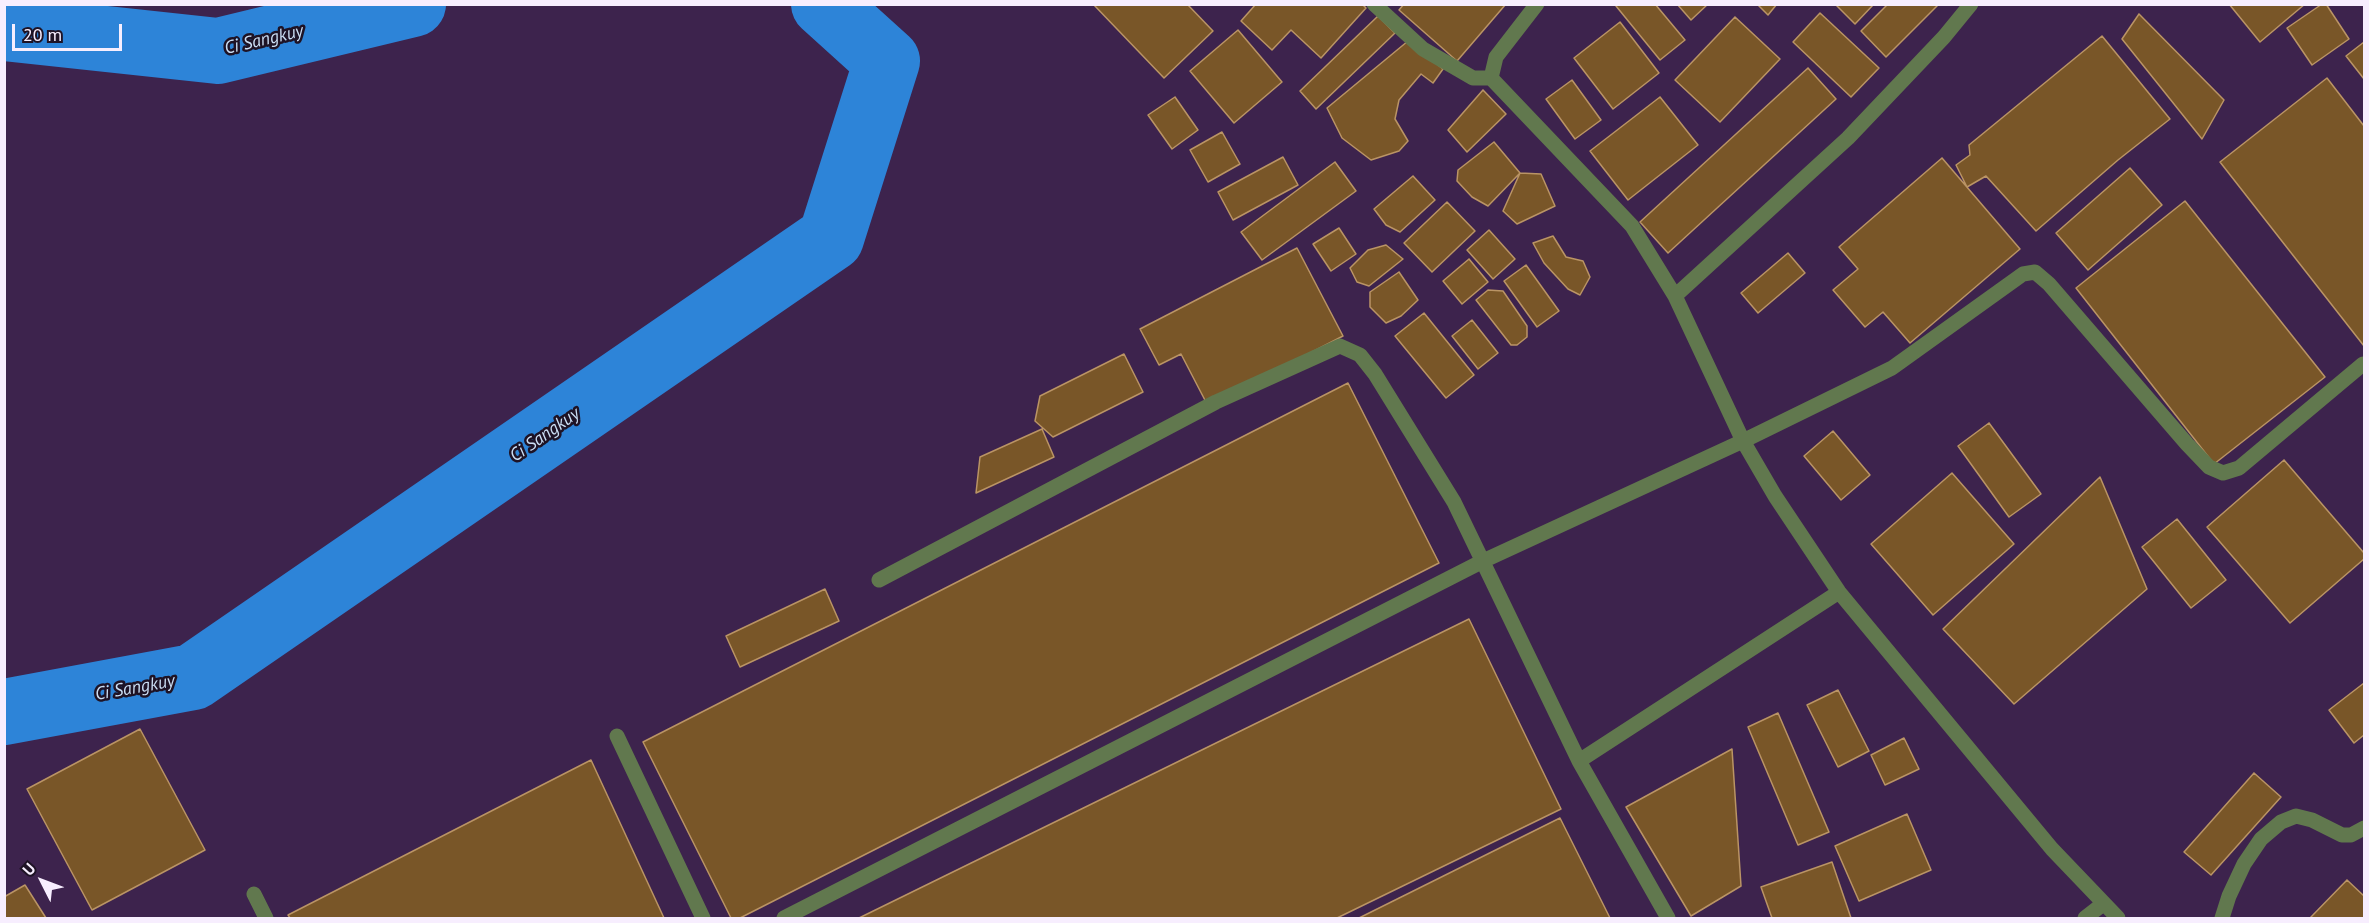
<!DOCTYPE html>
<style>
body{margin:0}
#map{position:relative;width:2369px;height:923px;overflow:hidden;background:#3d234d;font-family:"PT Sans",sans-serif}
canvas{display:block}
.frame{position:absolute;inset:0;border:6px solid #f7eefe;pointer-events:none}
.north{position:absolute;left:12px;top:851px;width:60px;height:60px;-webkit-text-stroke:4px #1e1325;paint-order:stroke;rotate:312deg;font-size:16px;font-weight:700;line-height:24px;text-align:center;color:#f7eefe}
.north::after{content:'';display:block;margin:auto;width:21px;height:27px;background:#f7eefe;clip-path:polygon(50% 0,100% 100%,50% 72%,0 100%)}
.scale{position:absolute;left:12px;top:24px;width:110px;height:27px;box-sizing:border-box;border:3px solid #f7eefe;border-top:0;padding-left:8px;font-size:18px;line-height:21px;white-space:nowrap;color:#f7eefe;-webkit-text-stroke:4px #1e1325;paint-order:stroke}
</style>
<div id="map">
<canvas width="2369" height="923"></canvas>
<div class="frame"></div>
<div class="north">U</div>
<div class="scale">20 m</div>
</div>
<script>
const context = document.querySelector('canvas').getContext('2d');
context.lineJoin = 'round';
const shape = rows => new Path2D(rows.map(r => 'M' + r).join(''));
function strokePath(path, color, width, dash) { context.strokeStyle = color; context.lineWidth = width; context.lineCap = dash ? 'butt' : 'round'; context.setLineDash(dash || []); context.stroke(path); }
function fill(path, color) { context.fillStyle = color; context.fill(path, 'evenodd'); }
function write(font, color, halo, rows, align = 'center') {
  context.font = font + ' "PT Sans",sans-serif'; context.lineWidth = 5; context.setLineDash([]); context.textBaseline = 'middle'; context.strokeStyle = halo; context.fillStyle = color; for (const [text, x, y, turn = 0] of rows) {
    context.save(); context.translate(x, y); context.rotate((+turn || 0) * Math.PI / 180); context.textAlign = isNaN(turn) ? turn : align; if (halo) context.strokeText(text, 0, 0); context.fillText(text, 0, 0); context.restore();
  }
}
strokePath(shape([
 [4,28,218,51,413,4],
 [4,712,193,677,831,238,887,61,824,4]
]), '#2d84d8', 66);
const building = shape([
 [1093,4,1187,4,1213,31,1164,78,1093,4],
 [1256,4,1362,4,1366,8,1321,58,1291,30,1272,50,1241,21,1256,4],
 [1404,4,1506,4,1457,61,1399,10,1404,4],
 [1617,4,1655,4,1685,40,1660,60,1616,6,1617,4],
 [1677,4,1708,4,1691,20,1677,4],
 [1757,4,1777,4,1768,15,1757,4],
 [1835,4,1874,4,1855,24,1835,4],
 [1888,4,1939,4,1886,57,1861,31,1888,4],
 [2229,4,2305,4,2260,42,2229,4],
 [2322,4,2326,4,2349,39,2312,65,2287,28,2322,4],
 [1820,13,1879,68,1851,97,1793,42,1820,13],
 [2139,14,2224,100,2202,139,2122,39,2139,14],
 [1378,16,1395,33,1316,109,1300,91,1378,16],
 [1735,17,1780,59,1720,122,1675,80,1735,17],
 [1620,22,1659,73,1613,109,1574,58,1620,22],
 [1238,30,1282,82,1234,123,1190,71,1238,30],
 [2102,36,2170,119,2118,160,2036,231,1986,176,1967,187,1956,165,1970,155,1969,145,2102,36],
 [1408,41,1443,69,1433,83,1421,74,1399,100,1395,119,1408,141,1399,151,1371,160,1342,138,1327,108,1408,41],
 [2364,42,2364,79,2346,56,2364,42],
 [1808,68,1836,99,1668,253,1640,222,1808,68],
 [2327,78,2364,126,2364,346,2220,162,2327,78],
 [1572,80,1601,120,1575,139,1546,99,1572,80],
 [1483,90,1506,114,1467,152,1448,130,1483,90],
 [1175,97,1198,130,1172,149,1148,115,1175,97],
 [1660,97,1698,145,1628,200,1590,151,1660,97],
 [1222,132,1240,164,1208,182,1190,150,1222,132],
 [1494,142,1520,173,1488,206,1472,197,1457,181,1458,170,1494,142],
 [1283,157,1298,185,1233,220,1218,192,1283,157],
 [1942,158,2020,249,1910,343,1883,312,1865,327,1833,290,1858,269,1839,247,1942,158],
 [1335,162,1356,191,1262,260,1241,232,1335,162],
 [2130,168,2162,205,2088,270,2056,233,2130,168],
 [1520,173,1541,174,1555,206,1517,224,1503,211,1520,173],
 [1413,176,1435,200,1400,232,1386,225,1374,209,1413,176],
 [2185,201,2325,377,2214,464,2076,288,2185,201],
 [1447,202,1475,231,1432,272,1404,243,1447,202],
 [1339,228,1356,254,1331,271,1313,244,1339,228],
 [1489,230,1515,259,1493,279,1467,250,1489,230],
 [1553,236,1566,257,1583,261,1590,277,1580,295,1568,289,1544,263,1533,243,1553,236],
 [1386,245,1403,259,1369,286,1357,282,1350,268,1368,250,1386,245],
 [1297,248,1343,336,1208,406,1181,354,1159,365,1140,329,1297,248],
 [1788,253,1805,273,1758,313,1741,293,1788,253],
 [1469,259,1488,282,1462,304,1443,281,1469,259],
 [1526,265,1559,311,1537,327,1504,281,1526,265],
 [1399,272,1418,300,1401,316,1386,323,1370,307,1370,292,1399,272],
 [1488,290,1503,291,1527,326,1527,337,1517,345,1511,345,1476,300,1488,290],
 [1424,313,1474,375,1446,398,1395,336,1424,313],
 [1472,320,1498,353,1478,369,1452,336,1472,320],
 [1124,354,1143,392,1053,437,1035,421,1040,396,1124,354],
 [1348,383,1439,563,740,918,731,918,643,742,1348,383],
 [1989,423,2041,494,2009,517,1958,446,1989,423],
 [1042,429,1054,457,976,493,980,457,1042,429],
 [1833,431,1870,475,1841,500,1804,456,1833,431],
 [2284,460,2364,553,2364,559,2290,623,2207,527,2284,460],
 [1952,473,2014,544,1933,615,1871,544,1952,473],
 [2100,477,2147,589,2014,704,1943,629,2100,477],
 [2177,519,2226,580,2191,608,2142,547,2177,519],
 [825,589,839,621,740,667,726,636,825,589],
 [1469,619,1561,809,1337,918,859,918,1469,619],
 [2364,683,2364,735,2354,743,2329,710,2364,683],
 [1838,690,1869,751,1838,767,1807,705,1838,690],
 [1778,713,1829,832,1798,845,1748,727,1778,713],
 [140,729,205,850,92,910,27,789,140,729],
 [1904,738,1919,769,1885,785,1871,755,1904,738],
 [1732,749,1741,886,1691,916,1626,807,1732,749],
 [591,760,664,918,290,918,288,915,591,760],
 [2254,773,2281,797,2211,875,2184,852,2254,773],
 [1907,814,1931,870,1859,901,1835,846,1907,814],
 [1560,818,1610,918,1359,918,1560,818],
 [1832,862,1851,918,1772,918,1761,887,1832,862],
 [2347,880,2364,896,2364,918,2310,918,2347,880],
 [25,885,46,918,4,918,4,897,25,885]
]);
fill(building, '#795628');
strokePath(building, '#ba9465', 1.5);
strokePath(shape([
 [1374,4,1423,49,1473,78,1491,78],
 [1537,4,1496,57,1491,78,1632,226,1675,296,1743,441,1775,496,1839,592,2052,849,2118,918],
 [1675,296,1848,138,1944,37,1971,4],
 [879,580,1216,402,1340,346,1360,355,1375,374,1454,502,1579,761,1668,918],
 [617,736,703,918],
 [1579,761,1839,592],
 [254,894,266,918],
 [784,918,1483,561,1743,441,1892,368,2023,274,2035,272,2049,284,2187,444,2209,467,2223,473,2239,468,2363,364],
 [2085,918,2103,904],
 [2222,918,2229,896,2244,864,2261,839,2281,822,2296,816,2312,820,2342,835,2351,835,2364,828]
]), '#61784e', 15);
write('italic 18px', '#cbdef4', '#1e1325', [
 ["Ci Sangkuy",264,40,-13],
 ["Ci Sangkuy",545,435,-35],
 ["Ci Sangkuy",135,688,-10]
]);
</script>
